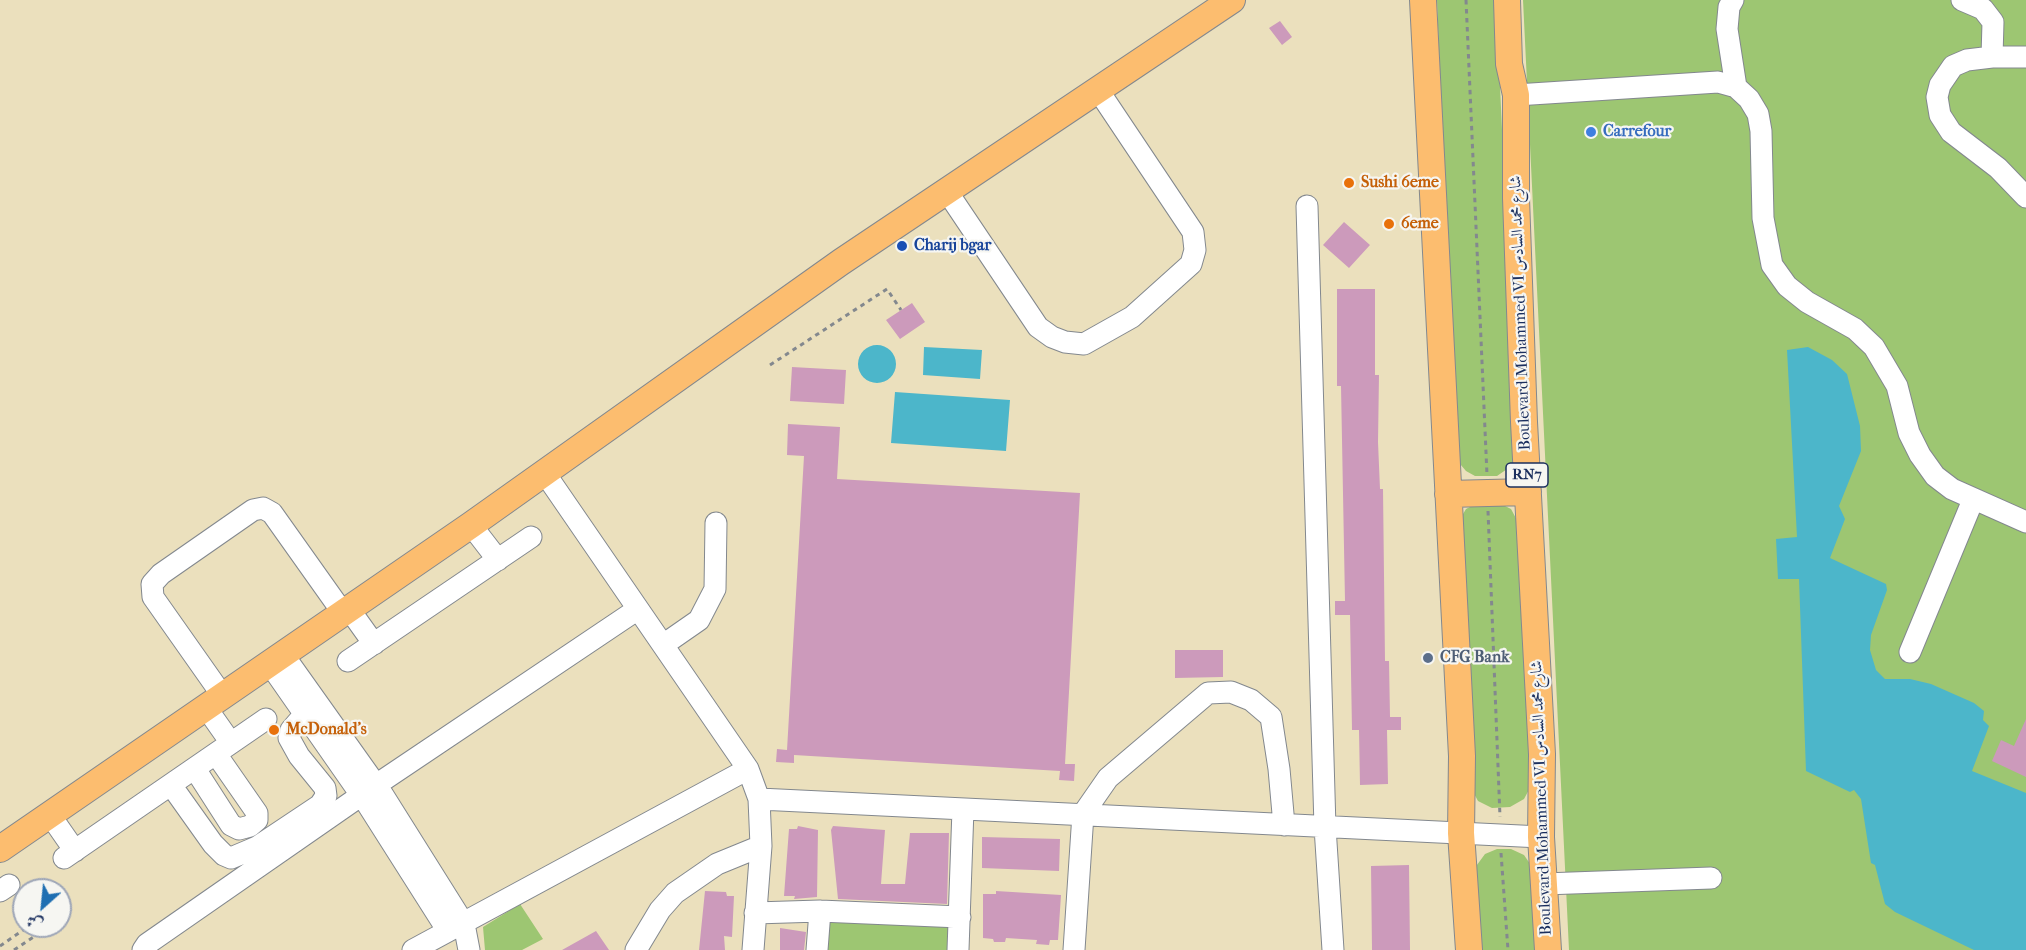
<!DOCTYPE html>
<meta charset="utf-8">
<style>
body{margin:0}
#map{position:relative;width:2026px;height:950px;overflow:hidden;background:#ebe0bd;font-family:"IM FELL French Canon",Amiri,serif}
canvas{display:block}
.north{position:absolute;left:12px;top:878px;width:60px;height:60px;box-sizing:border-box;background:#f6f6f2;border:2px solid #9ea6b7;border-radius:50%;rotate:207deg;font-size:16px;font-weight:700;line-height:24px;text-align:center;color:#1b2f5e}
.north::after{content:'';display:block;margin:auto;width:21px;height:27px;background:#1f6fb2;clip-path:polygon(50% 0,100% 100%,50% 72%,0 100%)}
</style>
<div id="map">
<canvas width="2026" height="950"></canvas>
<div class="north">ش</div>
</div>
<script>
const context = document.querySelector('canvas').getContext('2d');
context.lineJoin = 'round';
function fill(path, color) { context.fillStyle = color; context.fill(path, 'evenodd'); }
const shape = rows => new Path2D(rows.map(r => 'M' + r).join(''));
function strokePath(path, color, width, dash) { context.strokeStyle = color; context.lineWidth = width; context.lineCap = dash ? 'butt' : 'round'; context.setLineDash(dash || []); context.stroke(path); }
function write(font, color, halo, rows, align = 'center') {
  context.font = font + ' "IM FELL French Canon",Amiri,serif'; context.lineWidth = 4.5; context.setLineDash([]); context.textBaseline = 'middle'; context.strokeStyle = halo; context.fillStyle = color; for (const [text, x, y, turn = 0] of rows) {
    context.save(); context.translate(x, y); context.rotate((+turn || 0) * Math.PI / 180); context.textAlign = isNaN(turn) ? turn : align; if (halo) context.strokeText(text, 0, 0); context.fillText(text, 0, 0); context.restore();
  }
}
fill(shape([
 [1437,0,1496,0,1517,453,1510,467,1497,476,1475,476,1466,471,1455,458],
 [1523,0,2026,0,2026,950,1569,950],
 [1497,502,1511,509,1519,524,1532,784,1524,799,1510,807,1492,808,1478,801,1470,786,1457,524,1466,509,1476,504],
 [1497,849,1511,849,1524,855,1535,871,1539,950,1478,950,1474,869,1485,854],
 [520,904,543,939,522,950,485,950,483,927],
 [823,913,953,921,951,950,822,950]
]), '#9dc672');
fill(shape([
 '858 364a19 19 0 1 1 38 0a19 19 0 1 1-38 0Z',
 [924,347,982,350,980,379,923,375],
 [1808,347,1832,360,1847,374,1860,426,1861,451,1839,506,1845,519,1830,558,1886,584,1887,590,1871,635,1870,650,1876,670,1885,679,1910,679,1931,684,1974,703,1984,711,1983,720,1989,726,1972,771,2026,793,2026,950,1974,950,1895,912,1885,904,1875,865,1871,863,1861,799,1854,790,1850,792,1806,771,1799,579,1778,579,1776,539,1797,537,1787,350],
 [895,392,1010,400,1006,451,891,443]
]), '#4cb6ca');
fill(shape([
 [1280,21,1292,37,1282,45,1269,28],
 [1344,222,1370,245,1349,268,1323,245],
 [1337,289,1375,289,1375,375,1379,375,1378,442,1380,489,1383,489,1385,661,1389,661,1390,717,1401,717,1401,730,1387,730,1388,784,1360,785,1359,730,1352,730,1350,615,1335,615,1335,601,1345,601,1341,386,1337,386],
 [912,303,925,322,900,339,886,320],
 [792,367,846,370,844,404,790,401],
 [788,424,840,427,837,479,1080,493,1065,764,1075,764,1074,781,1059,780,1060,771,794,755,794,763,776,762,777,749,787,750,804,456,787,455],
 [1175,650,1223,650,1223,677,1175,678],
 [2026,719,2026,777,1992,761,2001,740,2014,746],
 [798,826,818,830,817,897,794,899,795,896,784,896,789,829,797,829],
 [833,826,885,830,881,884,905,884,910,833,949,833,947,904,838,899,831,830],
 [982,837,1060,839,1059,871,982,868],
 [1409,865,1410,950,1372,950,1371,866],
 [705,891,726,892,727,896,734,896,732,937,724,936,725,950,699,950],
 [996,891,1061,895,1058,940,1050,940,1049,945,1036,944,1037,940,1006,938,1005,942,994,942,993,939,983,938,983,894,996,894],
 [780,928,806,932,804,950,780,950],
 [596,931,609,950,562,950]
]), '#cc9abb');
const minor = shape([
 [1733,0,1729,7,1727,29,1736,87],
 [1962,0,1983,9,1993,22,1992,57],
 [2026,57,1992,57,1967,60,1953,66,1940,85,1937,97,1940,115,1951,132,1998,168,2026,197],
 [1516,95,1718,82,1736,87,1749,99,1758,114,1761,131,1763,218,1772,265,1787,286,1807,302,1855,329,1874,347,1897,386,1909,433,1920,455,1935,476,1952,489,2026,522],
 [948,193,1038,327,1052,337,1065,342,1084,344,1132,317,1191,264,1195,250,1193,232,1098,90],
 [1307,206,1325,827,1333,950],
 [544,472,748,769,759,799,761,846,753,950],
 [471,525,498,560],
 [349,609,374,644],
 [663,645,699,620,715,589,716,523],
 [1910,652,1973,500],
 [282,653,383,795,464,924,469,950],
 [348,661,531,537],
 [269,663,368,805,448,931],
 [222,695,153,597,152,584,161,574,253,510,263,508,272,513,343,613],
 [205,706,231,743],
 [195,769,231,825,239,829,250,826,257,820,257,813,216,754],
 [171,785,213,844,224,855,231,858,257,847,320,805,326,796,325,788,299,756,289,738,291,730,304,715],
 [759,799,1541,837],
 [50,815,75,851],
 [64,858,266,719],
 [1544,884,1711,878],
 [0,891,9,885],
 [755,913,820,911,960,917],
 [143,950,147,944,376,785,638,609],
 [413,950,748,769],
 [636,950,660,910,675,893,717,864,761,846],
 [817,950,820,911],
 [958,950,963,809],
 [1074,950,1083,814,1108,778,1208,693,1231,692,1251,700,1271,717,1279,769,1284,825]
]);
const major = shape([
 [1423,0,1462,756,1461,833,1469,950],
 [1507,0,1509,64,1516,95,1516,198,1524,422,1542,754,1541,837,1548,950],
 [1448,494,1528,492],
 [0,849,471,525,841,262,1232,0]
]);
strokePath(minor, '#83888e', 23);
strokePath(major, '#83888e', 28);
strokePath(shape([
 [1466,0,1487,475],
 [770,365,887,289,901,310],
 [1488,511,1500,817],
 [1501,853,1508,950],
 [0,946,29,926],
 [14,950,38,934,33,926]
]), '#83888e', 3, [4.5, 4.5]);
strokePath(minor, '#fff', 21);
strokePath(major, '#fcbd6f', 26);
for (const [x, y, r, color] of [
 [1591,132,6,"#3f7fe0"],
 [1349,183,6,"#e8710a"],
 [1389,224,6,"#e8710a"],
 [902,246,6,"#1a4fb4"],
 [1428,658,6,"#5c6f8a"],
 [274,730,6,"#e8710a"]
]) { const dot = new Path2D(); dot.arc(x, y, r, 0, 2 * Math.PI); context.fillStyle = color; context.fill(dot); strokePath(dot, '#f6f6f2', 2); }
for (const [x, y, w] of [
 [1527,475,42]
]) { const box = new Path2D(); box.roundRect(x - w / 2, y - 12, w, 24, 4.5); context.fillStyle = '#f6f6f2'; context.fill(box); strokePath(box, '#1b2f5e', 1.5); }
write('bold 15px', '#1b2f5e', null, [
 ["RN7",1527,475]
]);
write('bold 16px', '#366cbe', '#f6f6f2', [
 ["Carrefour",1603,132]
], 'left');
write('bold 16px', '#c56008', '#f6f6f2', [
 ["Sushi 6eme",1361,183],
 ["6eme",1401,224],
 ["McDonald's",286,730]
], 'left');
write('bold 16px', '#164399', '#f6f6f2', [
 ["Charij bgar",914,246]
], 'left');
write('16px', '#1b2f5e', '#f6f6f2', [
 ["Boulevard Mohammed VI شارع محمد السادس",1521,313,-92],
 ["Boulevard Mohammed VI شارع محمد السادس",1542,798,-92]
]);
write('bold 16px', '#4e5e75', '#f6f6f2', [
 ["CFG Bank",1440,658]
], 'left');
</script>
